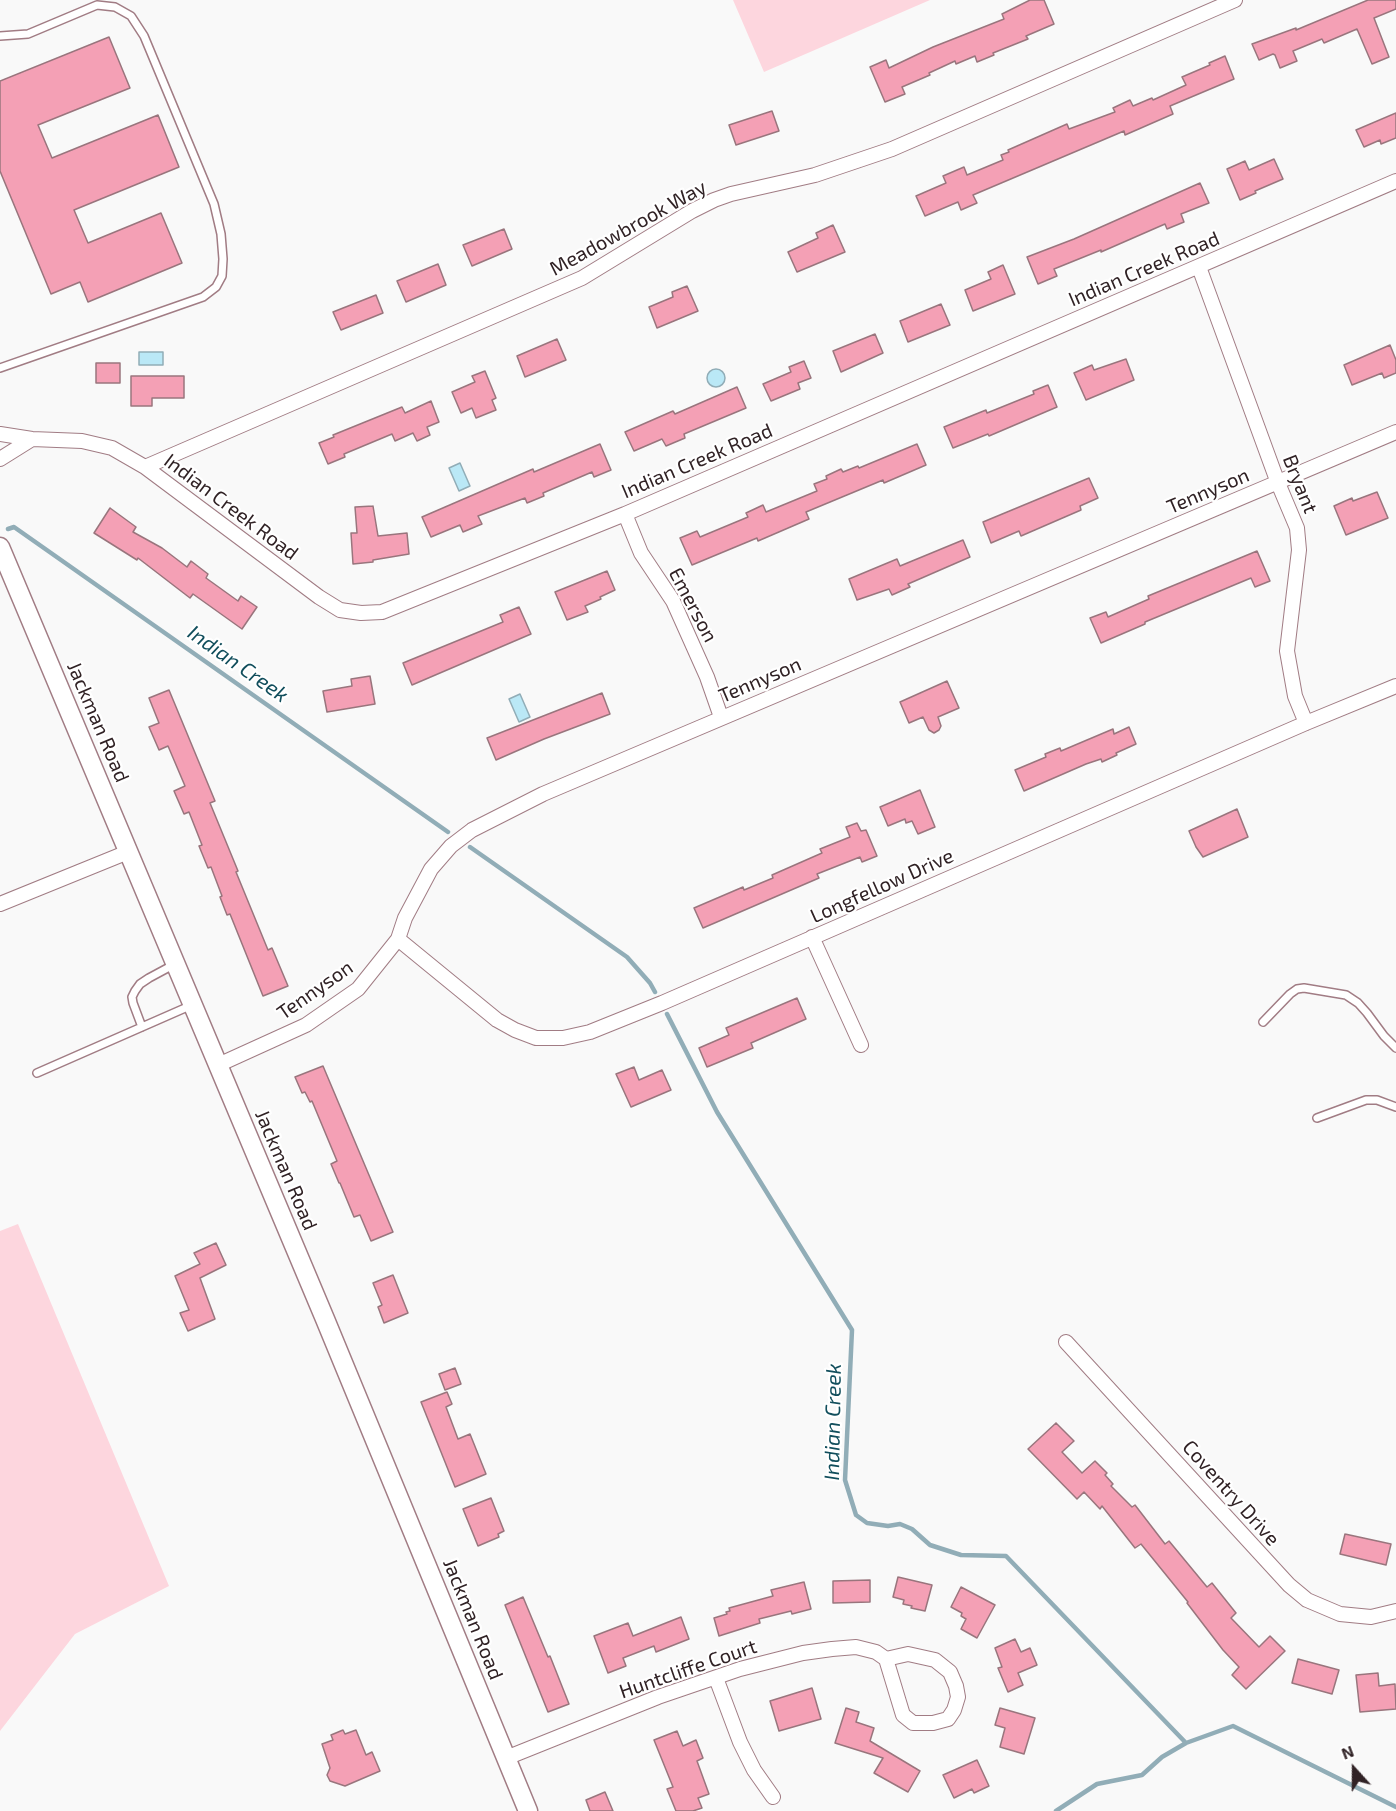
<!DOCTYPE html>
<style>
body{margin:0}
#map{position:relative;width:1396px;height:1811px;overflow:hidden;background:#f9f9f9;font-family:"Exo 2",sans-serif}
canvas{display:block}
.north{position:absolute;left:1324px;top:1739px;width:60px;height:60px;-webkit-text-stroke:4px #fff;paint-order:stroke;rotate:339deg;font-size:16px;font-weight:700;line-height:24px;text-align:center;color:#302225}
.north::after{content:'';display:block;margin:auto;width:21px;height:27px;background:#302225;clip-path:polygon(50% 0,100% 100%,50% 72%,0 100%)}
</style>
<div id="map">
<canvas width="1396" height="1811"></canvas>
<div class="north">N</div>
</div>
<script>
const context = document.querySelector('canvas').getContext('2d');
context.lineJoin = 'round';
function fill(path, color) { context.fillStyle = color; context.fill(path, 'evenodd'); }
const shape = rows => new Path2D(rows.map(r => 'M' + r).join(''));
function strokePath(path, color, width, dash) { context.strokeStyle = color; context.lineWidth = width; context.lineCap = dash ? 'butt' : 'round'; context.setLineDash(dash || []); context.stroke(path); }
function write(font, color, halo, rows, align = 'center') {
  context.font = font + ' "Exo 2",sans-serif'; context.lineWidth = 4.5; context.setLineDash([]); context.textBaseline = 'middle'; context.strokeStyle = halo; context.fillStyle = color; for (const [text, x, y, turn = 0] of rows) {
    context.save(); context.translate(x, y); context.rotate((+turn || 0) * Math.PI / 180); context.textAlign = isNaN(turn) ? turn : align; if (halo) context.strokeText(text, 0, 0); context.fillText(text, 0, 0); context.restore();
  }
}
fill(shape([
 [733,0,930,0,764,72],
 [18,1224,169,1586,75,1634,0,1731,0,1231]
]), '#fdd6de');
const water = shape([
 [139,352,163,352,163,365,139,365,139,352],
 '707 378a9 9 0 1 1 18 0a9 9 0 1 1-18 0Z',
 [460,463,470,486,459,491,449,468,460,463],
 [520,694,530,717,519,722,509,699,520,694]
]);
fill(water, '#bae8f6');
strokePath(water, '#91adb7', 1.5);
strokePath(shape([
 [8,529,14,527,448,832],
 [470,847,627,957,650,983,655,992],
 [667,1014,717,1112,852,1330,845,1480,856,1515,867,1523,888,1526,900,1524,912,1529,930,1545,961,1555,1006,1556,1186,1743,1233,1726,1396,1807],
 [1056,1811,1097,1784,1142,1775,1162,1757,1186,1743]
]), '#91adb7', 4.5);
const building = shape([
 [1030,0,1044,0,1054,24,1026,36,1028,39,993,53,994,55,977,62,975,56,956,64,955,61,929,73,930,75,902,87,905,94,885,102,870,67,886,60,889,68,933,47,1004,19,1002,14,1030,0],
 [1368,0,1396,0,1396,9,1374,18,1389,57,1372,64,1357,29,1324,43,1322,39,1293,51,1297,61,1280,68,1275,55,1273,54,1259,60,1252,44,1296,28,1296,30,1368,0],
 [109,37,130,88,38,125,52,158,158,115,179,167,74,210,88,243,161,213,182,263,88,302,80,282,51,294,0,171,0,81,109,37],
 [1225,56,1234,79,1170,106,1173,114,1125,135,1124,131,973,195,977,203,961,210,958,202,925,216,916,196,946,183,943,176,964,167,967,175,1003,160,1001,155,1009,152,1008,150,1067,124,1069,129,1115,112,1113,108,1130,100,1133,106,1152,98,1153,100,1186,85,1182,77,1210,65,1209,63,1225,56],
 [772,111,779,131,736,145,729,125,772,111],
 [1396,113,1396,138,1381,144,1380,140,1364,147,1356,130,1396,113],
 [1274,159,1283,179,1255,191,1256,193,1240,200,1227,169,1245,161,1249,170,1274,159],
 [1200,183,1209,203,1181,214,1184,222,1167,229,1165,224,1101,252,1101,250,1054,269,1057,276,1038,284,1027,257,1074,239,1200,183],
 [833,225,845,252,797,272,788,252,818,238,816,233,833,225],
 [504,229,512,249,472,266,463,245,504,229],
 [438,264,446,285,406,302,397,281,438,264],
 [1003,265,1015,294,973,311,965,290,991,279,988,272,1003,265],
 [687,286,698,311,657,328,649,307,673,297,672,292,687,286],
 [376,295,383,313,341,330,333,312,376,295],
 [941,304,950,325,908,342,900,321,941,304],
 [875,334,883,353,841,372,833,351,875,334],
 [557,339,566,360,525,377,517,356,557,339],
 [1390,345,1396,360,1396,373,1384,378,1382,373,1352,385,1344,365,1390,345],
 [1126,359,1134,380,1086,400,1074,373,1092,365,1094,370,1126,359],
 [804,361,811,378,798,383,800,389,771,401,763,384,791,372,789,367,804,361],
 [96,363,120,363,120,383,96,383,96,363],
 [485,371,496,398,492,400,496,410,476,418,472,408,461,413,452,392,475,382,472,376,485,371],
 [131,376,184,376,184,398,152,398,152,406,131,406,131,376],
 [1048,385,1057,407,989,436,988,434,953,448,944,427,986,410,987,413,1034,394,1033,391,1048,385],
 [737,387,746,408,684,434,685,438,666,446,662,439,634,451,625,432,673,411,675,414,737,387],
 [431,401,439,422,427,427,430,435,417,441,413,433,395,441,392,434,344,454,345,457,328,464,319,443,334,437,333,435,402,407,405,413,431,401],
 [600,444,611,470,594,477,592,472,543,493,544,496,527,503,525,498,478,516,482,524,463,532,460,525,431,537,422,517,533,469,534,472,600,444],
 [917,444,926,465,884,483,883,480,806,512,809,519,758,541,757,538,692,565,680,538,697,531,700,537,748,517,746,513,763,505,766,512,817,491,814,484,827,479,826,476,841,469,843,472,858,466,859,468,917,444],
 [1089,478,1098,498,1080,506,1081,510,1021,536,1019,531,991,543,983,522,1089,478],
 [1377,492,1388,518,1346,535,1334,506,1352,498,1353,501,1377,492],
 [373,506,378,536,407,533,409,554,373,560,373,562,353,564,351,533,357,533,355,507,373,506],
 [110,508,136,527,133,532,162,548,187,567,191,561,208,574,206,578,238,601,241,596,257,607,242,629,193,594,190,598,138,558,137,560,94,533,110,508],
 [963,540,970,557,908,584,910,587,892,595,889,589,857,600,849,579,897,559,900,566,963,540],
 [1257,551,1270,581,1255,587,1251,578,1145,622,1145,624,1101,643,1090,618,1106,612,1108,617,1149,599,1148,596,1257,551],
 [607,571,615,590,600,597,601,599,585,606,588,612,567,620,555,592,607,571],
 [519,607,531,634,412,685,403,663,503,622,500,615,519,607],
 [370,676,375,704,327,712,323,691,352,686,351,679,370,676],
 [947,681,959,708,938,717,941,726,939,730,934,733,929,730,923,717,909,723,900,702,947,681],
 [169,690,215,801,210,803,238,871,236,872,268,950,272,948,288,986,263,996,230,914,227,915,220,897,222,896,211,867,208,868,199,846,202,845,189,812,184,814,174,791,185,786,168,746,159,750,149,727,159,723,149,698,169,690],
 [602,693,610,714,544,739,496,760,487,738,602,693],
 [1129,727,1136,744,1116,753,1117,755,1102,762,1101,759,1086,764,1024,791,1015,770,1046,757,1045,754,1060,748,1061,751,1113,729,1114,734,1129,727],
 [920,790,935,827,918,834,912,821,906,823,905,819,888,826,880,807,920,790],
 [1237,809,1248,837,1203,857,1196,847,1189,831,1237,809],
 [857,823,861,831,866,830,877,856,862,862,860,857,817,874,819,878,703,928,694,908,743,887,744,890,773,878,772,875,822,853,820,849,850,837,846,827,857,823],
 [797,998,806,1019,751,1043,753,1048,707,1067,699,1048,729,1035,726,1028,797,998],
 [323,1066,393,1232,371,1241,360,1215,354,1217,340,1183,339,1183,331,1164,337,1161,312,1101,310,1102,305,1092,302,1093,295,1077,323,1066],
 [634,1067,639,1080,662,1070,671,1090,631,1107,616,1074,634,1067],
 [216,1243,226,1265,200,1278,215,1319,188,1331,180,1313,189,1310,175,1276,200,1264,194,1253,216,1243],
 [393,1275,408,1313,384,1323,378,1307,382,1305,373,1283,393,1275],
 [455,1368,461,1384,445,1390,439,1374,455,1368],
 [447,1392,452,1404,446,1407,458,1439,470,1434,486,1474,455,1487,421,1402,447,1392],
 [1056,1423,1074,1441,1062,1452,1082,1473,1095,1461,1107,1473,1105,1475,1113,1484,1111,1486,1132,1507,1135,1505,1165,1544,1169,1541,1207,1587,1212,1583,1236,1613,1231,1618,1259,1647,1270,1636,1285,1651,1246,1689,1232,1675,1239,1667,1223,1650,1187,1603,1188,1602,1141,1544,1135,1548,1102,1506,1100,1509,1084,1492,1077,1499,1028,1449,1056,1423],
 [491,1498,504,1531,498,1534,499,1537,478,1546,463,1509,491,1498],
 [1345,1534,1391,1544,1386,1565,1340,1554,1345,1534],
 [898,1577,932,1585,925,1611,911,1608,912,1606,903,1604,904,1600,893,1597,898,1577],
 [870,1580,870,1602,833,1603,833,1581,870,1580],
 [804,1582,811,1609,792,1614,791,1611,759,1619,760,1623,719,1636,714,1618,727,1614,726,1612,730,1611,729,1608,773,1596,771,1590,804,1582],
 [961,1587,995,1605,977,1638,961,1629,966,1619,961,1616,962,1613,951,1607,961,1587],
 [523,1597,548,1657,550,1656,569,1704,548,1712,505,1605,523,1597],
 [681,1617,689,1639,656,1652,654,1646,623,1658,626,1666,608,1673,594,1636,628,1623,633,1636,681,1617],
 [1015,1639,1021,1652,1030,1648,1037,1665,1018,1673,1023,1685,1008,1692,998,1668,1002,1667,995,1648,1015,1639],
 [1298,1659,1339,1670,1332,1694,1292,1683,1298,1659],
 [1378,1673,1379,1686,1395,1684,1396,1709,1360,1712,1356,1675,1378,1673],
 [812,1688,821,1719,779,1731,770,1701,812,1688],
 [846,1708,859,1712,856,1722,874,1728,870,1741,920,1771,908,1792,874,1773,883,1758,835,1743,846,1708],
 [1000,1708,1035,1718,1024,1754,1000,1747,1005,1728,995,1725,1000,1708],
 [343,1730,345,1734,356,1730,366,1755,372,1752,380,1771,345,1786,330,1781,327,1775,330,1768,322,1744,333,1740,331,1735,343,1730],
 [677,1731,683,1746,696,1740,703,1758,697,1761,709,1794,698,1798,702,1808,693,1811,676,1811,667,1789,673,1787,654,1740,677,1731],
 [977,1760,989,1786,974,1793,972,1789,954,1798,943,1775,977,1760],
 [605,1792,613,1811,590,1811,586,1800,605,1792]
]);
fill(building, '#f4a0b5');
strokePath(building, '#99757d', 1.5);
const service = shape([
 [0,36,28,34,97,5,115,7,131,16,144,36,214,204,221,234,223,259,222,276,216,287,203,297,0,368],
 [1263,1022,1290,994,1297,989,1304,988,1346,995,1358,1003,1367,1013,1384,1036,1396,1048],
 [142,1027,133,1003,132,997,135,991,140,984,149,978,175,964],
 [37,1073,192,1005],
 [1317,1118,1366,1100,1377,1100,1396,1107]
]);
const minor = shape([
 [1199,267,1278,483,1297,528,1299,550,1287,651,1295,696,1306,723],
 [0,434,32,439,82,441,112,448,145,467,319,597,340,610,361,613,382,612,625,514,1396,181],
 [0,459,32,439],
 [145,467,582,278,692,211,714,200,731,194,815,175,892,149,1235,0],
 [625,514,641,553,673,601,707,677,721,717],
 [0,904,128,852],
 [812,937,861,1045],
 [398,939,497,1020,515,1030,536,1038,563,1038,590,1032,662,1003,1306,723,1396,686],
 [218,1065,306,1025,358,989,398,939,405,918,431,869,451,846,472,830,543,794,1396,432],
 [1066,1342,1289,1585,1307,1600,1340,1614,1371,1617,1396,1611],
 [716,1678,740,1742,754,1770,773,1797],
 [506,1758,658,1697,740,1669,803,1653,832,1649,856,1647,876,1652,886,1659,903,1715,913,1723,933,1723,948,1719,954,1710,958,1697,956,1686,950,1672,935,1660,908,1654,886,1659]
]);
const tertiary = shape([
 [0,547,325,1319,528,1811]
]);
strokePath(service, '#a17c84', 10);
strokePath(minor, '#a17c84', 16);
strokePath(tertiary, '#a17c84', 21);
strokePath(service, '#fff', 7);
strokePath(minor, '#fff', 14);
strokePath(tertiary, '#fff', 18);
write('20px', '#302225', '#fff', [
 ["Meadowbrook Way",628,228,-29],
 ["Indian Creek Road",1144,269,-23],
 ["Indian Creek Road",697,461,-23],
 ["Bryant",1300,484,68],
 ["Tennyson",1208,491,-23],
 ["Indian Creek Road",231,507,37],
 ["Emerson",693,605,62],
 ["Tennyson",760,680,-23],
 ["Jackman Road",98,722,67],
 ["Longfellow Drive",882,886,-24],
 ["Tennyson",315,990,-35],
 ["Jackman Road",286,1170,67],
 ["Coventry Drive",1231,1493,48],
 ["Jackman Road",473,1619,68],
 ["Huntcliffe Court",688,1669,-19]
]);
write('italic 21px', '#114e5c', '#fff', [
 ["Indian Creek",238,664,35],
 ["Indian Creek",833,1422,-89]
]);
</script>
